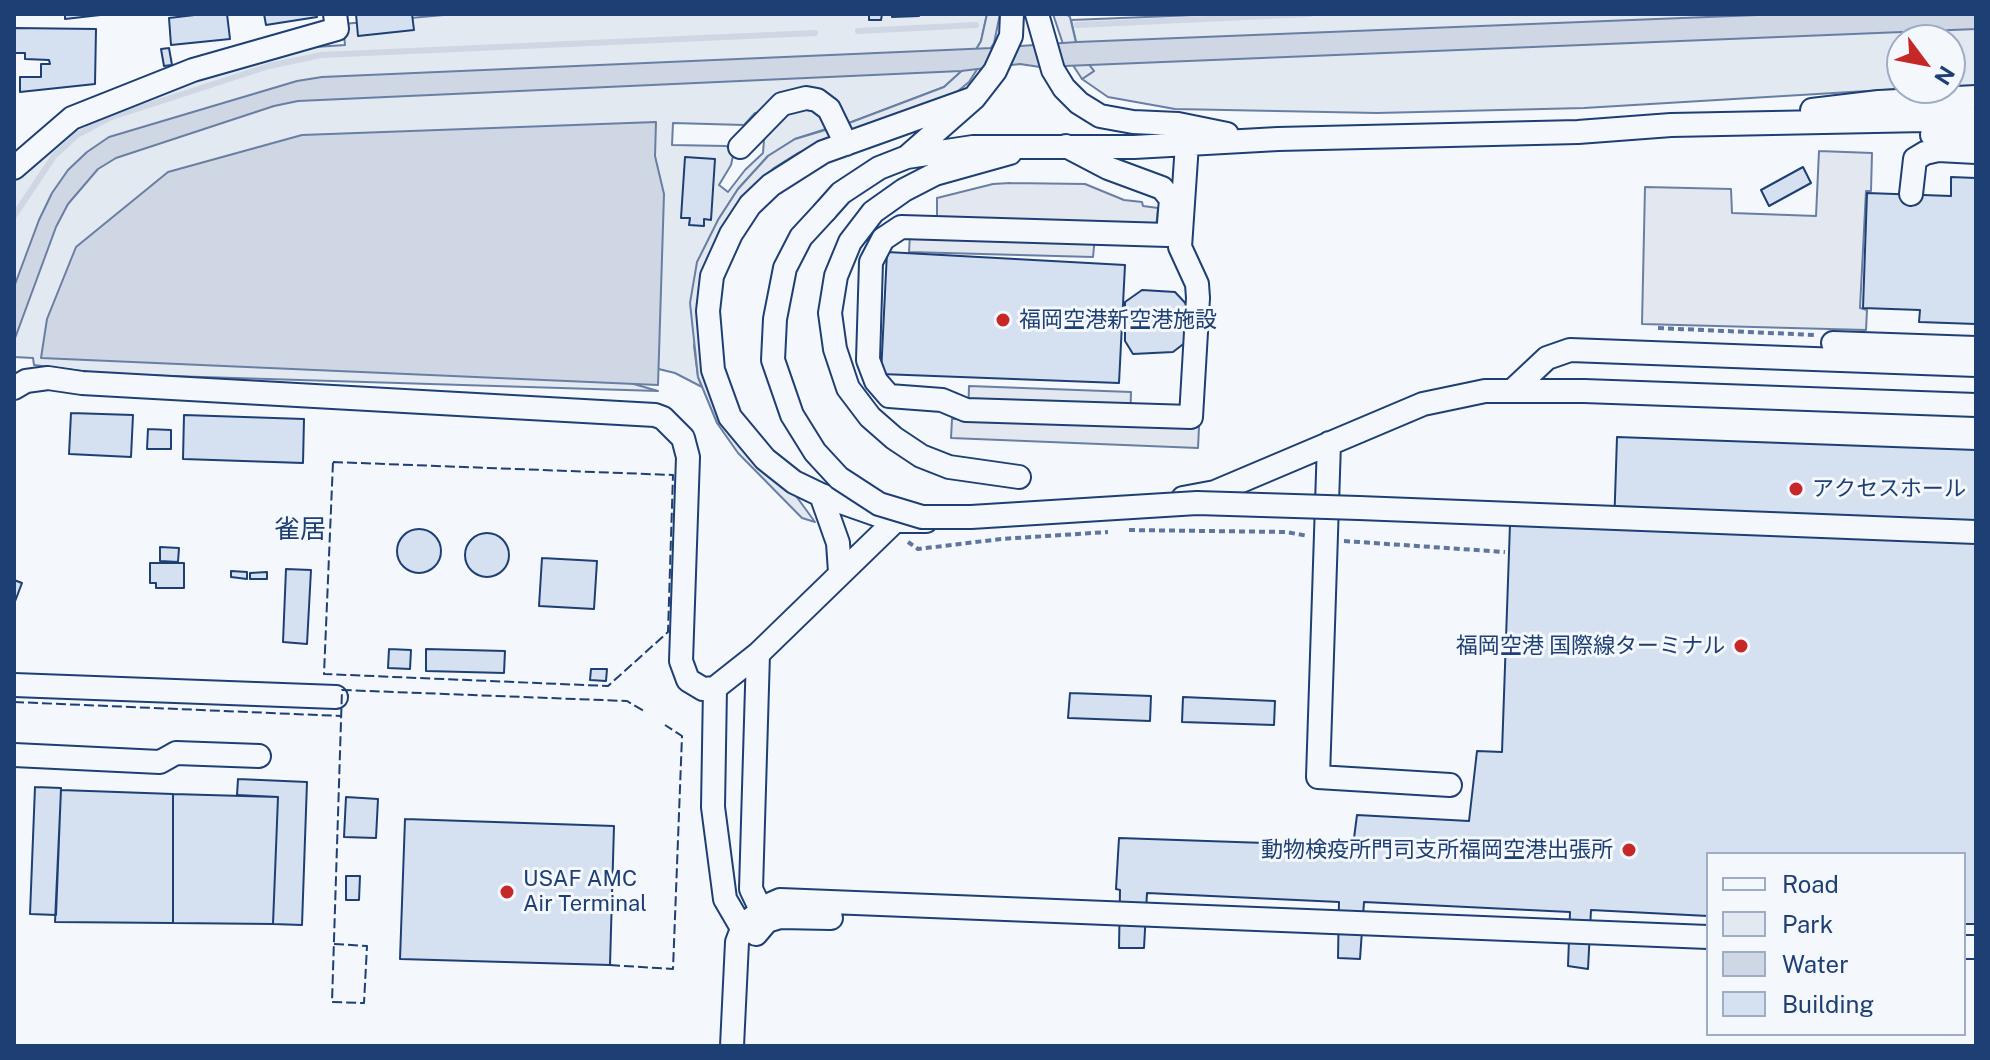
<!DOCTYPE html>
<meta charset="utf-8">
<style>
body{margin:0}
#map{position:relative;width:1990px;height:1060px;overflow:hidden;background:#f4f7fb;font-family:"Public Sans",sans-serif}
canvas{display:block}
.frame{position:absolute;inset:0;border:16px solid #1d3f73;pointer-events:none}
.legend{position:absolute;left:1706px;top:852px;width:260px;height:184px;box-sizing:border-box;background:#f4f7fb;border:2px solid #9eadc5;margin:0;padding:10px 14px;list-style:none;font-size:24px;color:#1d3f73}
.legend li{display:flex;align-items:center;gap:16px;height:40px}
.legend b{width:40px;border:2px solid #9eadc5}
.north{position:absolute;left:1886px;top:24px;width:80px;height:80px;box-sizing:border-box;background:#f4f7fb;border:2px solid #9eadc5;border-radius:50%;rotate:122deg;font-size:22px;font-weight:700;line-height:32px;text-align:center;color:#1d3f73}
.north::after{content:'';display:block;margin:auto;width:28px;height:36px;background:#c62828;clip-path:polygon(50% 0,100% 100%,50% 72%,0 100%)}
</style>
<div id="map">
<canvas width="1990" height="1060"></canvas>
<div class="frame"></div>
<ul class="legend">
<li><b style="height:10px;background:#f4f7fb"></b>Road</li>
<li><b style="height:22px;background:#e3e9f0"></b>Park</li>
<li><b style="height:22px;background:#cfd7e4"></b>Water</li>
<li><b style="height:22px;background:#d5e0f0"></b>Building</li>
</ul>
<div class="north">N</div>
</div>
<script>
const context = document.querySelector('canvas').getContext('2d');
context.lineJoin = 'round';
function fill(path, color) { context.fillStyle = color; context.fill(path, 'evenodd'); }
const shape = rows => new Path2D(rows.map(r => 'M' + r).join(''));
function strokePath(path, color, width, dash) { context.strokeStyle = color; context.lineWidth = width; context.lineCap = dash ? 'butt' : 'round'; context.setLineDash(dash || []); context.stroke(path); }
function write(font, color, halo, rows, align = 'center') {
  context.font = font + ' "Public Sans","Noto Sans JP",sans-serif'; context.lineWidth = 6; context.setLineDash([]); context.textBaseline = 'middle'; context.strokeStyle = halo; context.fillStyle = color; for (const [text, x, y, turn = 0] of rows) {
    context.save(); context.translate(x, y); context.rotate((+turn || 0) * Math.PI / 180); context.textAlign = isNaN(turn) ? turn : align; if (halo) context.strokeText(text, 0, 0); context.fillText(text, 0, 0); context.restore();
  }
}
const green = shape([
 [455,14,987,14,981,41,966,67,944,87,849,123,835,102,755,113,744,125,673,123,672,145,726,146,730,149,733,156,731,165,719,185,728,192,745,170,763,153,764,140,771,126,785,111,806,106,824,116,826,129,795,139,768,156,738,189,718,220,694,346,698,377,702,387,675,373,552,343,530,354,658,391,105,374,34,365,33,358,14,357,14,179,69,127,104,109,285,49,345,45,343,24,455,14],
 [1221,14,1976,14,1976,86,1950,87,1950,40,1902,40,1902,88,1917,88,1584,108,1377,113,1175,109,1108,97,1082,79,1094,71,1078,51,1071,20,1221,14]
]);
fill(green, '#e3e9f0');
strokePath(green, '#687fa3', 2);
const parking = shape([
 [987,14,1000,14,994,43,969,82,952,96,798,153,774,168,747,194,728,225,707,374,815,522,802,518,738,453,717,423,698,377,690,303,697,262,718,220,738,189,768,156,795,139,849,123,944,87,966,67,981,41,987,14],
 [1053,14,1066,14,1070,17,1078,51,1094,71,1082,79,1067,56,1053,14],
 [1819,151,1872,153,1871,191,1866,191,1860,308,1867,310,1866,330,1642,324,1645,187,1731,189,1732,213,1816,216,1819,151],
 [1010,183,1085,184,1124,200,1142,202,1143,206,1158,208,1156,228,1096,226,1093,257,909,252,910,234,937,220,937,198,993,184,1010,183],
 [969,386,1131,392,1130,424,1199,427,1198,448,951,438,952,419,968,419,969,386]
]);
fill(parking, '#e3e8f0');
strokePath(parking, '#687fa3', 2);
const water = shape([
 [1783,14,1976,14,1976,29,1040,67,1020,64,961,71,298,101,274,106,116,158,98,169,68,204,56,227,14,341,14,287,39,220,52,193,68,170,87,152,109,137,297,81,322,77,992,48,1077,42,1783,14],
 [656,122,655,156,664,194,658,385,41,358,47,319,76,247,168,172,302,135,656,122]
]);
fill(water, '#cfd7e4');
strokePath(water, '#687fa3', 2);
strokePath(shape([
 [1077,25,1310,14],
 [858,31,976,25],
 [14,216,54,156,77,135,109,118,269,66,321,55,815,33]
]), '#cfd7e4', 6);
const building = shape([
 [65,14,109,14,65,19,65,14],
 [203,14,227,14,230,39,171,45,169,18,203,14],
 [264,14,316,14,317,17,266,25,264,14],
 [356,14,412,14,414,30,358,36,356,14],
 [869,14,882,14,881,20,869,20,869,14],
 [892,14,919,14,919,16,892,17,892,14],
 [14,28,96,29,95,84,20,92,20,77,41,77,41,64,50,64,49,60,25,59,25,53,14,53,14,28],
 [169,48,172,65,164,66,161,49,169,48],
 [685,157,715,159,711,220,704,219,704,226,689,225,690,218,681,218,685,157],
 [1803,167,1811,183,1769,206,1761,190,1803,167],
 [1951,177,1976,178,1976,324,1919,322,1920,310,1863,308,1867,193,1951,196,1951,177],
 [887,252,1125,265,1119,383,881,374,887,252],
 [1142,290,1175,292,1189,307,1186,342,1173,352,1133,354,1125,341,1125,302,1142,290],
 [71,413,133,415,131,457,69,454,71,413],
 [184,415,304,419,303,463,183,459,184,415],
 [148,429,171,430,171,449,147,449,148,429],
 [1617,437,1976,450,1976,542,1614,528,1617,437],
 [1510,524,1976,542,1976,924,1964,924,1964,854,1708,854,1708,916,1591,910,1588,969,1568,966,1570,912,1364,902,1360,959,1338,958,1339,902,1147,893,1144,948,1119,948,1120,890,1116,889,1119,838,1353,846,1357,815,1469,821,1477,751,1502,752,1510,524],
 '397 551a22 22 0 1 1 44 0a22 22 0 1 1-44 0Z',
 '465 555a22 22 0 1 1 44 0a22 22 0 1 1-44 0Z',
 [160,547,179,548,178,562,160,561,160,547],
 [542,558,597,561,594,609,539,606,542,558],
 [150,563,184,563,184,588,156,588,156,583,150,583,150,563],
 [286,569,311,570,307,644,283,642,286,569],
 [231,571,247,572,247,579,231,577,231,571],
 [267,572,267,579,250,579,250,573,267,572],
 [14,580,22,583,14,604,14,580],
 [389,649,411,650,410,669,388,668,389,649],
 [426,649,505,651,504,673,426,671,426,649],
 [591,669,607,669,606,681,590,680,591,669],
 [1070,693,1151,696,1150,721,1068,718,1070,693],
 [1183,697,1275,701,1274,725,1182,722,1183,697],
 [238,779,307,782,302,925,273,924,278,797,237,795,238,779],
 [35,787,61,788,56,915,30,914,35,787],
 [61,790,173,794,173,923,55,922,61,790],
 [173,794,278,797,273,924,173,923,173,794],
 [346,797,378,799,376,838,344,837,346,797],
 [405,819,614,826,610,965,400,959,405,819],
 [346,876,360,876,359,900,346,900,346,876]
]);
fill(building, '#d5e0f0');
strokePath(building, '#1d3f73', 2);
const minor = shape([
 [1037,14,1053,70,1064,88,1079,103,1100,116,1133,122,1178,124,1227,134],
 [1812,110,1879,102,1976,97],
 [1932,135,1976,135],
 [1066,146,1108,168,1162,188,1171,199,1168,235,901,227,883,239,871,262,868,360,876,381,889,396,942,400,966,410,1191,417,1198,298,1197,284,1180,247,1187,144],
 [740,147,782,104,806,98,817,100,829,109,846,144],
 [1010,153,935,174,904,190,873,212,850,242,836,276,830,313,835,349,848,388,870,417,894,438,921,456,949,467,1019,477],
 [908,156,974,98,995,71,1011,36,1012,14],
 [14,168,72,118,193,70,337,29,335,14],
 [1911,194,1915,159,1925,153,1938,150,1976,152],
 [825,211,841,193,879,168,907,157,973,147,1134,147,1278,139,1578,132,1671,125,1976,119],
 [1833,343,1976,348],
 [14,388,26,381,48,378,82,383,655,415,663,418,683,438,688,457,681,661,688,680,703,689,715,688,758,654,895,521],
 [1514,389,1547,358,1570,350,1976,365],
 [1329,443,1318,777,1450,785],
 [821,495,838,543,840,572],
 [1183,498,1215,492,1423,404,1485,391,1584,391,1976,405],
 [1359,508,1976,532],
 [926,521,895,521,821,495,794,482,765,459,730,417,713,370,708,311,712,276,731,234,750,205,771,185,823,152,974,98],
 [758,654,751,889,761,910],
 [14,685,336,697],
 [715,688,713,807,725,899,743,930],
 [14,755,160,762,176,753,259,756],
 [756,934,767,921,780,917,831,918],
 [1964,947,1976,947],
 [732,1046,737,942,740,934,752,918,771,904,780,900,1708,937]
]);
strokePath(minor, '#1d3f73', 26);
strokePath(shape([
 [1658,328,1815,335],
 [1129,530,1286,532,1308,536],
 [1344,541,1505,552],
 [908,542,918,549,1001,539,1108,532]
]), '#5e769c', 4, [6, 4]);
strokePath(minor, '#f4f7fb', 22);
const minorBridge = shape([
 [825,211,801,237,785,268,775,319,773,360,792,415,815,452,839,478,879,504,922,517,971,517,1197,503,1359,508]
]);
strokePath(minorBridge, '#1d3f73', 26, []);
strokePath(minorBridge, '#f4f7fb', 22);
strokePath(shape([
 [333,462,673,475,668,632,608,686,324,674,333,462],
 [14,702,341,716],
 [334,944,367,946,364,1003,332,1002,342,690,627,701,644,711],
 [610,965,673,969,682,736,665,725]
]), '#1d3f73', 2, [10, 4]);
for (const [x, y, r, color] of [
 [1003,320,8,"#c62828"],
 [1796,489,8,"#c62828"],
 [1741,646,8,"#c62828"],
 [1629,850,8,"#c62828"],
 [507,892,8,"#c62828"]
]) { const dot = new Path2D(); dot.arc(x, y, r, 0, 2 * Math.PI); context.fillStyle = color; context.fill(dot); strokePath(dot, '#f4f7fb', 3); }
write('22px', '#1d3f73', '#f4f7fb', [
 ["福岡空港新空港施設",1019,320],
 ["アクセスホール",1812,489],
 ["福岡空港 国際線ターミナル",1725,646,"right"],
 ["動物検疫所門司支所福岡空港出張所",1613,850,"right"],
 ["USAF AMC",523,879],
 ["Air Terminal",523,904]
], 'left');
write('26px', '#1d3f73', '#f4f7fb', [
 ["雀居",300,530]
]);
</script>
